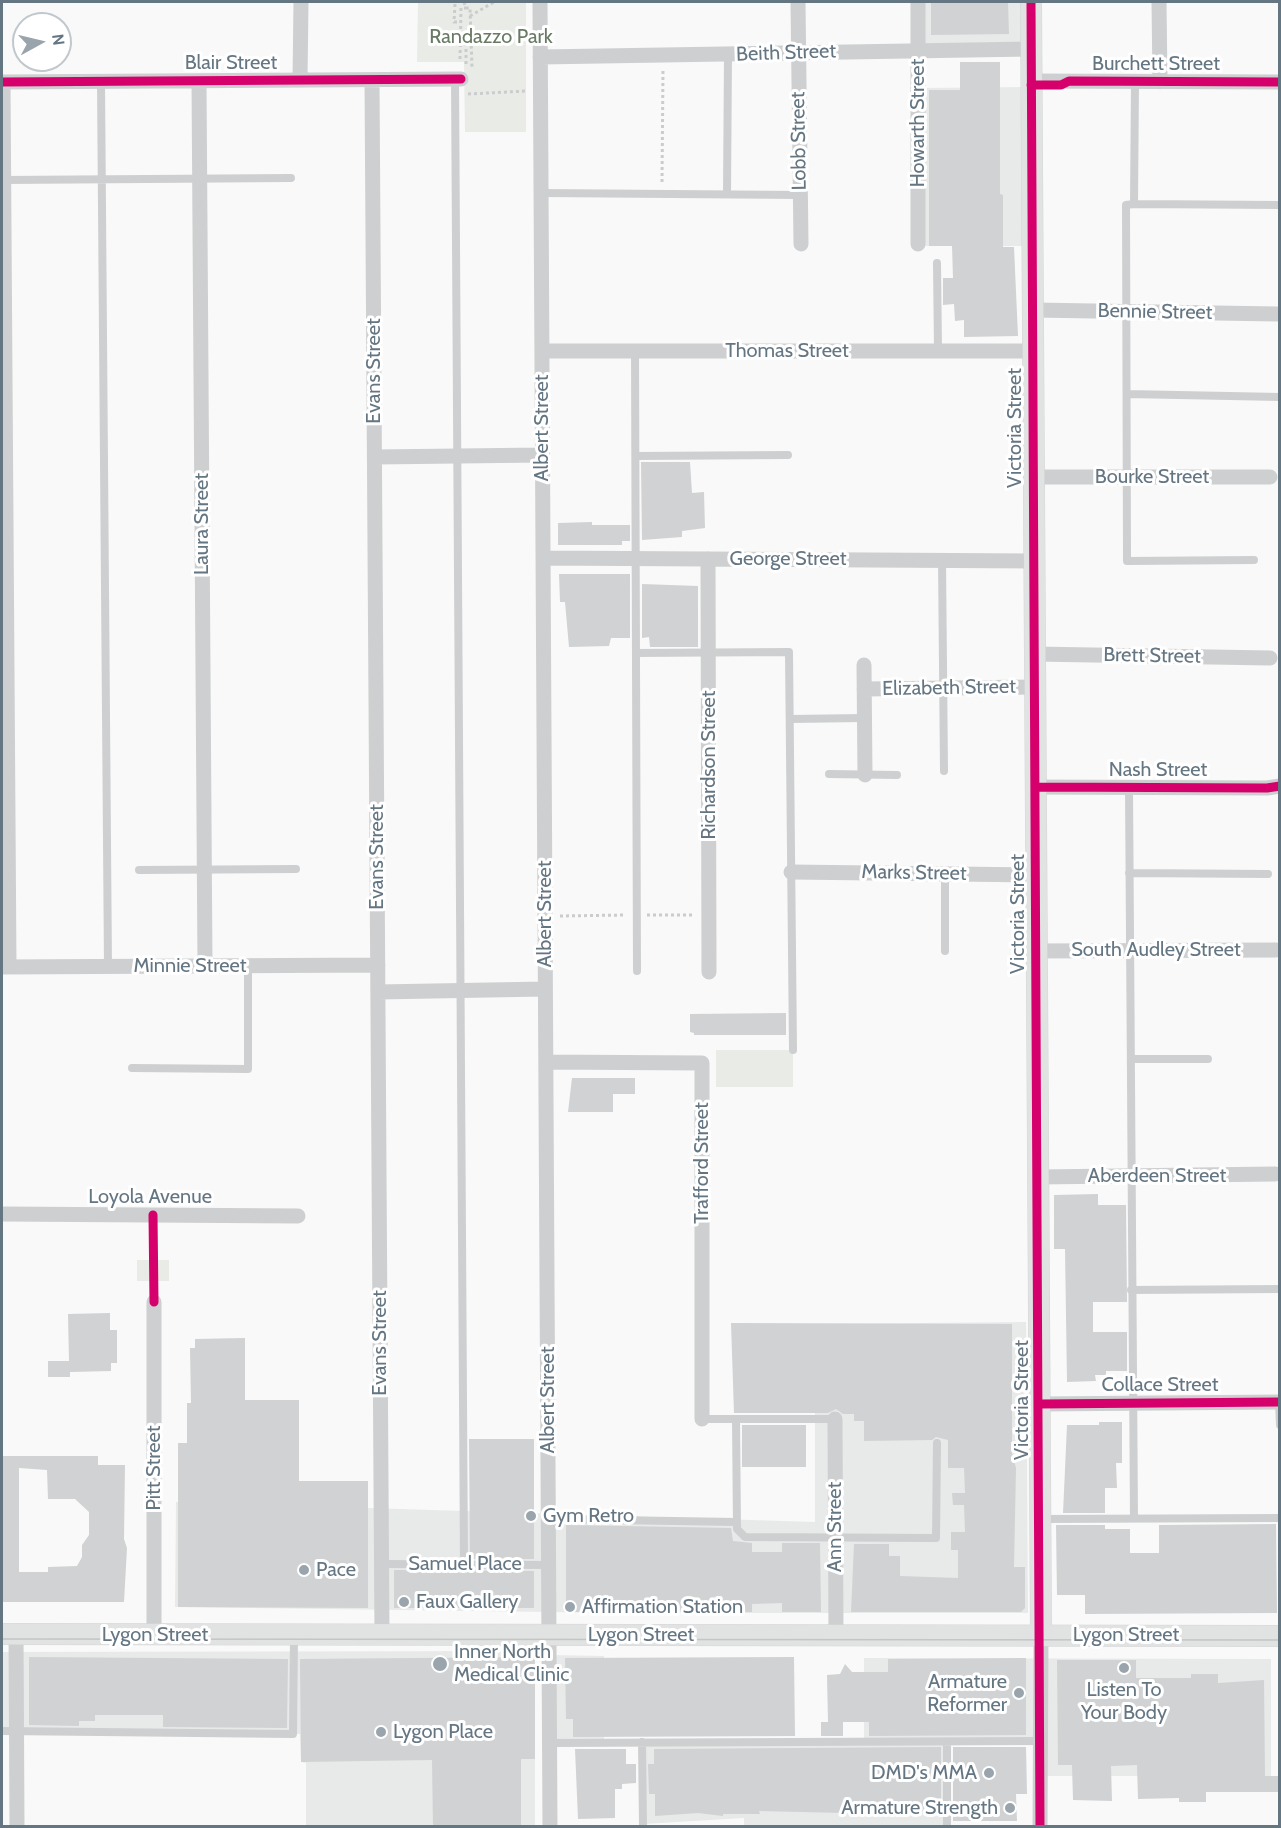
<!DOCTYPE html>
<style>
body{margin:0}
#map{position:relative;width:1281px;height:1828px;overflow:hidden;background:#f9f9f9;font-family:Cabin,sans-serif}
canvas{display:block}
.frame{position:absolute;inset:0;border:3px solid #657683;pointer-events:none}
.north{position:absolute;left:12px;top:12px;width:60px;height:60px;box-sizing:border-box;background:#fff;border:2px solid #c1c8cd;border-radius:50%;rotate:82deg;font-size:16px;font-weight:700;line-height:24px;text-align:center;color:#657683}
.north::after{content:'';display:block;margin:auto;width:21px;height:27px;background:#99a4ac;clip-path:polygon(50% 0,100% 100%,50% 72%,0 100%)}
</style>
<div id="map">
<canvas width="1281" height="1828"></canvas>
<div class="frame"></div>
<div class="north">N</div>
</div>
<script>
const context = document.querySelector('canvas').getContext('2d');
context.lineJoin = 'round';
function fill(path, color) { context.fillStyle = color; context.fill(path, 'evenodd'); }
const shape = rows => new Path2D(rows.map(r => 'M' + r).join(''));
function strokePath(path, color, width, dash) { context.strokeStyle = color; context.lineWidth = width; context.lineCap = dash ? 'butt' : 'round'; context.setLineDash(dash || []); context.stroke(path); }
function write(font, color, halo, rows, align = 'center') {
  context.font = font + ' Cabin,sans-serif'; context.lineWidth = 6; context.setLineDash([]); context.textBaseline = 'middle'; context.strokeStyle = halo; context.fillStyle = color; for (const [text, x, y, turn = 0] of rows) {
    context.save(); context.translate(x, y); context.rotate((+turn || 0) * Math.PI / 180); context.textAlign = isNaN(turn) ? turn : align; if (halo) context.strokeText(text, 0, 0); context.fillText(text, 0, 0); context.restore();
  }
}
fill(shape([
 [921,2,1025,2,1025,43,922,45],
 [1027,87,1028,246,924,246,922,88],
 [1026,1322,1028,1613,624,1613,175,1607,176,1502,815,1522,815,1324],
 [535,1651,535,1826,306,1826,306,1763,301,1762,300,1734,2,1731,2,1652],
 [549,1655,604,1656,604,1742,550,1743],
 [864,1658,1271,1659,1271,1776,1040,1776,1040,1742,864,1742],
 [644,1744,945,1744,945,1826,744,1826,744,1818,644,1824]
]), '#e8e9e9');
fill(shape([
 [418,2,526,2,526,132,465,132,464,62,417,62],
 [716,1050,793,1050,793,1087,716,1087],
 [137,1260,169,1260,169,1281,137,1281]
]), '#e8ebe6');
fill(shape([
 [931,2,1008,2,1009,34,931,35],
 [960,62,1000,62,1000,194,1003,195,1003,247,1014,247,1018,336,964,337,964,320,955,321,954,304,943,305,943,278,953,278,952,246,929,246,929,90,960,90],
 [641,462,690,462,692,493,704,492,705,528,682,531,682,537,642,540],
 [592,522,592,525,630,525,630,541,622,541,622,545,558,545,558,523],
 [559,574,630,574,630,638,611,638,609,646,569,647,565,602,560,602],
 [642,584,698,586,698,647,650,647,649,637,642,638],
 [786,1013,786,1035,694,1035,694,1033,690,1032,690,1014],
 [572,1078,635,1078,635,1094,613,1094,613,1112,568,1112],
 [1098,1194,1098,1205,1126,1205,1127,1302,1093,1302,1093,1332,1127,1332,1127,1371,1106,1371,1106,1375,1095,1375,1096,1381,1067,1382,1065,1249,1054,1249,1054,1195],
 [110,1313,110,1330,117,1330,117,1363,111,1363,111,1371,70,1372,70,1377,48,1377,48,1361,69,1361,68,1314],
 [731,1323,1012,1324,1012,1453,1016,1468,1014,1567,1025,1567,1025,1608,1021,1612,851,1612,854,1544,889,1544,889,1556,900,1556,900,1576,958,1578,958,1550,951,1550,951,1532,965,1532,964,1505,953,1505,952,1493,965,1493,964,1468,948,1468,948,1440,936,1437,932,1440,864,1441,864,1421,854,1421,854,1414,843,1414,836,1409,828,1413,734,1413],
 [245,1338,245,1400,299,1400,299,1481,368,1481,368,1608,178,1607,178,1443,187,1443,187,1403,191,1403,190,1348,195,1348,195,1339],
 [1099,1422,1122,1422,1122,1463,1116,1463,1117,1488,1105,1488,1105,1513,1063,1513,1067,1425,1099,1425],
 [742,1425,806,1425,806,1467,742,1467],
 [469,1439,534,1439,534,1559,470,1559],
 [2,1456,98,1456,98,1465,125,1465,124,1539,127,1548,124,1602,2,1602],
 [19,1468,47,1470,48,1499,75,1499,89,1512,89,1535,82,1545,82,1557,77,1566,48,1567,48,1572,19,1572],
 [1276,1524,1277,1613,1085,1614,1085,1595,1057,1595,1056,1525,1105,1525,1105,1529,1130,1529,1130,1553,1159,1553,1159,1525],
 [566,1525,731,1528,733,1541,752,1543,752,1552,782,1552,782,1543,820,1543,821,1612,782,1612,782,1603,752,1604,752,1612,566,1612],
 [394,1570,534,1571,534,1608,394,1608],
 [29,1657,288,1659,287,1728,163,1727,163,1715,95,1715,95,1721,79,1721,79,1726,29,1725],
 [535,1657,535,1759,521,1759,521,1827,433,1827,432,1760,301,1762,300,1659],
 [794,1657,795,1736,573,1737,573,1719,566,1719,565,1658],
 [1026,1658,1026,1735,869,1736,869,1722,843,1722,843,1736,821,1736,821,1722,828,1722,827,1675,840,1674,845,1664,852,1672,888,1672,888,1659],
 [1057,1660,1136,1660,1136,1678,1191,1678,1191,1674,1218,1674,1218,1683,1264,1680,1265,1776,1280,1776,1280,1792,1206,1792,1206,1802,1179,1802,1179,1798,1138,1799,1137,1765,1111,1766,1112,1801,1073,1800,1072,1765,1058,1765],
 [941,1747,941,1806,927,1806,927,1811,912,1811,912,1805,869,1805,869,1808,845,1808,845,1813,759,1811,760,1814,723,1814,723,1816,698,1813,655,1816,655,1794,649,1794,648,1764,654,1764,654,1749],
 [953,1747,1026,1747,1027,1794,1016,1794,1017,1821,953,1821],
 [575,1749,626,1749,626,1764,636,1764,636,1783,622,1784,622,1789,615,1789,615,1818,578,1819]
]), '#d0d2d3');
const secondary = shape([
 [1031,2,1041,1635],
 [2,1634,1280,1636]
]);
strokePath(secondary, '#d5d6d7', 22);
strokePath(shape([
 [464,2,466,8,470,8,472,68],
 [455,4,454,22,460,22],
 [470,16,494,2],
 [460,59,461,8,466,8],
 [466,64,466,45,469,32],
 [468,94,527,91],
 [662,182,663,69],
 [647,915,695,915],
 [560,916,626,915]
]), '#cbcccd', 3, [3, 3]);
strokePath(shape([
 [455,79,464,1564],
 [101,82,108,967],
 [1135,83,1134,204,1280,205],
 [3,180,291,178],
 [541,193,800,195],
 [727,193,728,55],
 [1134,204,1126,205,1127,561,1254,560],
 [937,263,938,351],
 [635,351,637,971],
 [1127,394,1280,397],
 [636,456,788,455],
 [942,560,944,771],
 [636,653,789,652,793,1050],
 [790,719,864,718],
 [829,774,897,775],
 [1129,788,1134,1518],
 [139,870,296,869],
 [1129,873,1268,874],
 [945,874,945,951],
 [1132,1059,1208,1059],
 [132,1068,248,1069,248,966],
 [1131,1290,1280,1289],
 [1279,1402,1280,1425],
 [702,1419,835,1419],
 [736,1419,737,1529,745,1537,936,1538,937,1443],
 [548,1519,736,1522],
 [1042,1519,1280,1518],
 [382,1564,548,1565],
 [2,1731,293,1734,294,1637],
 [642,1742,643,1826],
 [947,1742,947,1826],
 [550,1743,1040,1741]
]), '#cecfd0', 8);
strokePath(shape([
 [540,2,550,1826],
 [798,2,801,244],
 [918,2,918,244],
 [1159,2,1160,82],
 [540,57,1031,49],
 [300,80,301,2],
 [372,80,382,1635],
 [199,81,205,966],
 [1031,81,1280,82],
 [2,82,461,79],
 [3,82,9,967],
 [1033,310,1277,314],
 [542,351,1033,351],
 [375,457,542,455],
 [1033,477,1270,477],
 [543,558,1034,561],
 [708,559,709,972],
 [1034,654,1270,658],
 [864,665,865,775],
 [864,689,1035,687],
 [1036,787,1267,788,1280,786],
 [791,872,1036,875],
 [1036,951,1276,950],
 [2,967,378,965],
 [378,992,545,989],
 [546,1062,702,1063,702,1419],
 [1038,1177,1275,1174],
 [2,1214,298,1216],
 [154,1302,154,1635],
 [1040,1404,1279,1402],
 [835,1419,836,1635],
 [16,1634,17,1826],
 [1040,1826,1041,1635]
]), '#cecfd0', 15);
strokePath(secondary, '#e1e2e2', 21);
strokePath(shape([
 [2,1639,1280,1640]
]), '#c3c5c6', 1.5);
strokePath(shape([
 [1031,2,1040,1826],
 [2,82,461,79],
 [1031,85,1061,85,1069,81,1280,82],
 [1036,787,1267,788,1280,786],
 [153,1215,154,1302],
 [1040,1404,1279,1402]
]), '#d6006c', 9);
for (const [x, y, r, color] of [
 [531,1516,6,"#99a4ac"],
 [304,1570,6,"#99a4ac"],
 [404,1602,6,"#99a4ac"],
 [570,1607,6,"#99a4ac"],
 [440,1664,8,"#99a4ac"],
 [1124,1668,6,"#99a4ac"],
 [1019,1693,6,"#99a4ac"],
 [381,1732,6,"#99a4ac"],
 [989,1773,6,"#99a4ac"],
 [1010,1808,6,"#99a4ac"]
]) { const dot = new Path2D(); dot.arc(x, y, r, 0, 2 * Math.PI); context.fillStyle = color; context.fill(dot); strokePath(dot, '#fff', 2); }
write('20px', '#687a64', '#fff', [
 ["Randazzo Park",491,37]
]);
write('20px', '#657683', '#fff', [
 ["Beith Street",786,53,-2],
 ["Blair Street",231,63],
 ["Burchett Street",1156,64],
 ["Howarth Street",918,123,-90],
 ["Lobb Street",799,141,-91],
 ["Bennie Street",1155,312,1],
 ["Thomas Street",787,351],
 ["Evans Street",374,371,-90],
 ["Albert Street",542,428,-90],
 ["Victoria Street",1015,428,-90],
 ["Bourke Street",1152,477],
 ["Laura Street",202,524,-90],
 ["George Street",788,559],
 ["Brett Street",1152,656,1],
 ["Elizabeth Street",949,688,-1],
 ["Richardson Street",709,765,-90],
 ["Nash Street",1158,770],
 ["Evans Street",377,857,-90],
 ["Marks Street",914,873,1],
 ["Albert Street",545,914,-90],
 ["Victoria Street",1018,914,-90],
 ["South Audley Street",1156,950],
 ["Minnie Street",190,966],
 ["Trafford Street",702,1163,-90],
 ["Aberdeen Street",1157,1176],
 ["Loyola Avenue",150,1197],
 ["Evans Street",380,1343,-90],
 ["Collace Street",1160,1385],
 ["Albert Street",548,1400,-90],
 ["Victoria Street",1022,1400,-90],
 ["Pitt Street",154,1468,-90],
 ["Ann Street",835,1527,-90],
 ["Samuel Place",465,1564],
 ["Lygon Street",155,1635],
 ["Lygon Street",641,1635],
 ["Lygon Street",1126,1635]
]);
write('20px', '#657683', '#fff', [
 ["Gym Retro",543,1516],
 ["Pace",316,1570],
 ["Faux Gallery",416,1602],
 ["Affirmation Station",582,1607],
 ["Inner North",454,1652],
 ["Medical Clinic",454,1675],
 ["Armature",1007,1682,"right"],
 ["Reformer",1007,1705,"right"],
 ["Listen To",1124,1690,"center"],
 ["Your Body",1124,1713,"center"],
 ["Lygon Place",393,1732],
 ["DMD's MMA",977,1773,"right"],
 ["Armature Strength",998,1808,"right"]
], 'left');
</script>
